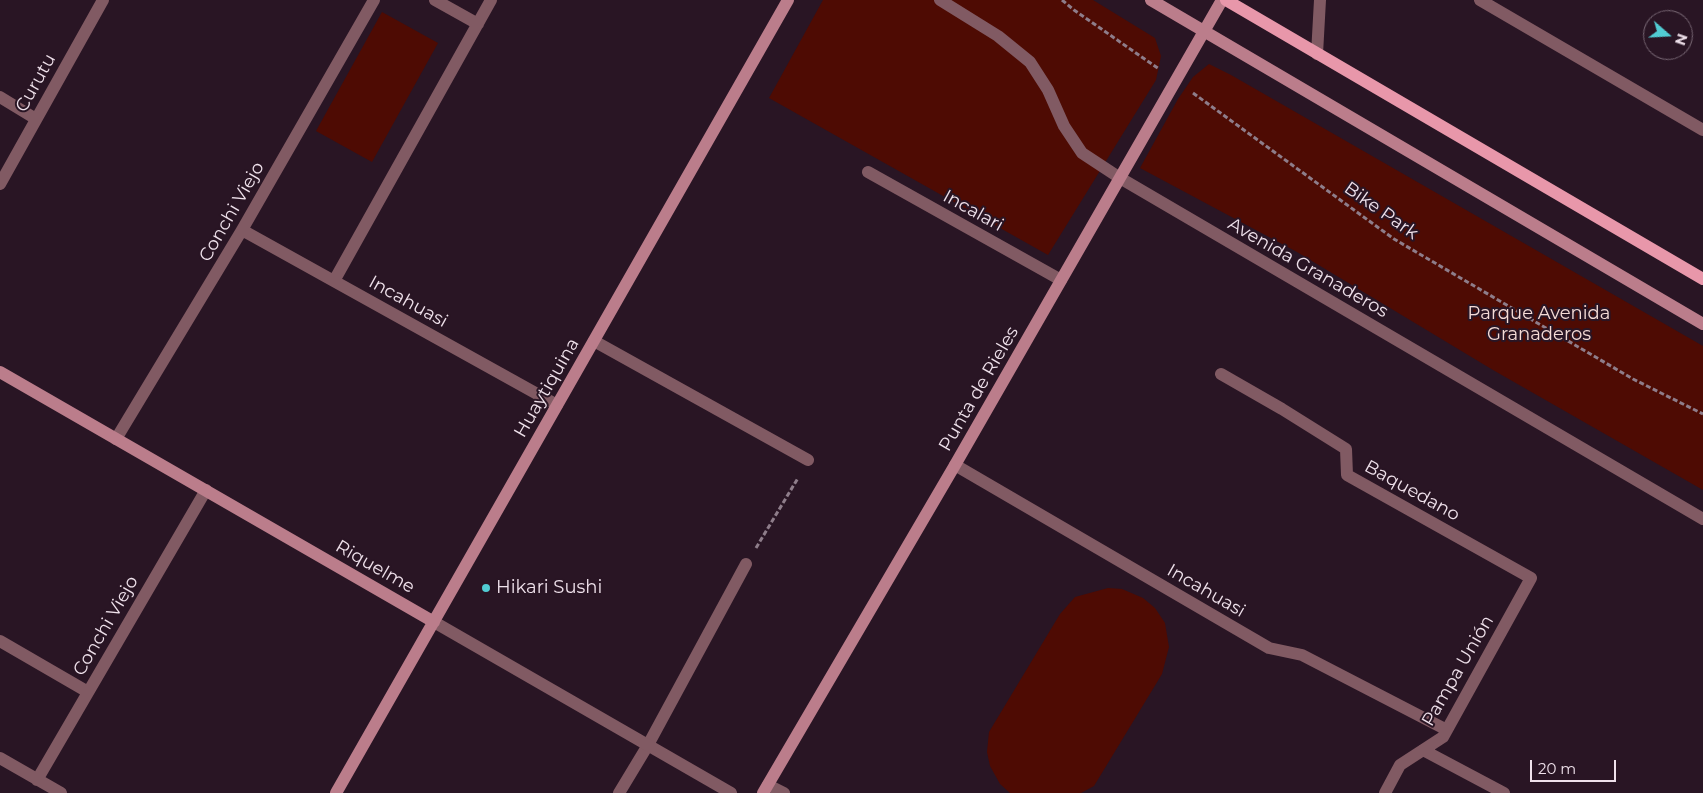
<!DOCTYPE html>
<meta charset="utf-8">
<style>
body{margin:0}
#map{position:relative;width:1703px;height:793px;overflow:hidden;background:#291524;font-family:Montserrat,sans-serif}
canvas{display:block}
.north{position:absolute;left:1643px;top:10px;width:50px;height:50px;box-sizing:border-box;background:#291524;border:1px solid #786774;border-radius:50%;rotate:109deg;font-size:14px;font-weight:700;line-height:20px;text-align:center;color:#efe1eb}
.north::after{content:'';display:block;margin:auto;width:18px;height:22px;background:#51ccd3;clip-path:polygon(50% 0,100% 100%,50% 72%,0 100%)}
.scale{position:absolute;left:1530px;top:760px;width:86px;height:22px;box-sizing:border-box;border:2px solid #efe1eb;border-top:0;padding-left:6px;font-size:15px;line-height:18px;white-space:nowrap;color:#efe1eb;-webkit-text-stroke:4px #291524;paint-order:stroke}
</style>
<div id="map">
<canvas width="1703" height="793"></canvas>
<div class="north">N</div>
<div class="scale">20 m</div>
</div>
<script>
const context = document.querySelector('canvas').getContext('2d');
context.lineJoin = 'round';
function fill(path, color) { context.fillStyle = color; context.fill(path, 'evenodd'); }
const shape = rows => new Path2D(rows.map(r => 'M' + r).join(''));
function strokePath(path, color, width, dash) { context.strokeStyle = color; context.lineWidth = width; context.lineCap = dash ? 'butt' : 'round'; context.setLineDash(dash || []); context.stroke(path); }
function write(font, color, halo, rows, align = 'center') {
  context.font = font + ' Montserrat,sans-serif'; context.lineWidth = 4; context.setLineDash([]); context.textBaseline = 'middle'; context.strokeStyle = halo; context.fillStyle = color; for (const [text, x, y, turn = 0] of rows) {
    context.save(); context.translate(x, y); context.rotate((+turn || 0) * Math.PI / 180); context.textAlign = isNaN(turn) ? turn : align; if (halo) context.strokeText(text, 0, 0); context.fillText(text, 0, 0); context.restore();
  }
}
fill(shape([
 [823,0,1093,0,1155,38,1161,56,1156,80,1048,255,769,98],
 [382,12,438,43,372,162,316,131],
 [1209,64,1231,75,1703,346,1703,490,1493,370,1297,252,1140,168,1178,99,1193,77],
 [1108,588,1122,589,1143,598,1155,608,1165,623,1169,647,1162,674,1094,786,1081,793,1010,793,1000,784,990,766,987,752,989,732,1060,614,1075,597]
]), '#4e0b03');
strokePath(shape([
 [1062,0,1074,10,1159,69],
 [1193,93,1394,239,1633,379,1703,414],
 [756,548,798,478]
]), '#8e7d8a', 3, [5, 2.5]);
strokePath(shape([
 [1480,0,1703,130],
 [1317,54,1320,0],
 [619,793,648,745,746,564]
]), '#815a63', 12);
strokePath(shape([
 [435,0,478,24],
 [940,0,998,36,1030,62,1048,90,1064,126,1082,153,1120,178,1703,519],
 [0,97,36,119],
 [868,172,1061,280],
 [0,184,103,0],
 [242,230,557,405],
 [334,281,491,0],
 [594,341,808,460],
 [1221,374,1282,409,1346,449,1347,475,1531,578,1443,737,1400,765,1385,793],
 [116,439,242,230,374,0],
 [955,465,1269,648,1302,655,1447,730],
 [434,622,731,793],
 [0,641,88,692],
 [1423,750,1504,793],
 [0,758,61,793],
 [37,780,206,490],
 [768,785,784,793]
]), '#815a63', 12);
strokePath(shape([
 [1151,0,1703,324],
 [0,372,434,622],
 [336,793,788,0],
 [763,793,955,465,1222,0]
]), '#bb7d8b', 12);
strokePath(shape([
 [1226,0,1703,279]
]), '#e897aa', 12);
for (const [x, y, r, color] of [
 [486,588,5,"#51ccd3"]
]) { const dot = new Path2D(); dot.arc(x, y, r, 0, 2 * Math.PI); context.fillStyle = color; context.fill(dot); strokePath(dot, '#291524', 2); }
write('18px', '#efe1eb', '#291524', [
 ["Curutu",36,83,-61],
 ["Incalari",973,211,29],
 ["Bike Park",1381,211,35],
 ["Conchi Viejo",232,212,-60],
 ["Avenida Granaderos",1308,268,30],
 ["Incahuasi",408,302,29],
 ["Huaytiquina",547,388,-60],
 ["Punta de Rieles",979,389,-60],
 ["Baquedano",1412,491,29],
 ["Riquelme",375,567,30],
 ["Incahuasi",1206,591,30],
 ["Conchi Viejo",106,626,-60],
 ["Pampa Unión",1458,671,-60]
]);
write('18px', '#f5dbd6', '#291524', [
 ["Parque Avenida",1539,314],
 ["Granaderos",1539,335]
]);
write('18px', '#efe1eb', '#291524', [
 ["Hikari Sushi",496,588]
], 'left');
</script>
